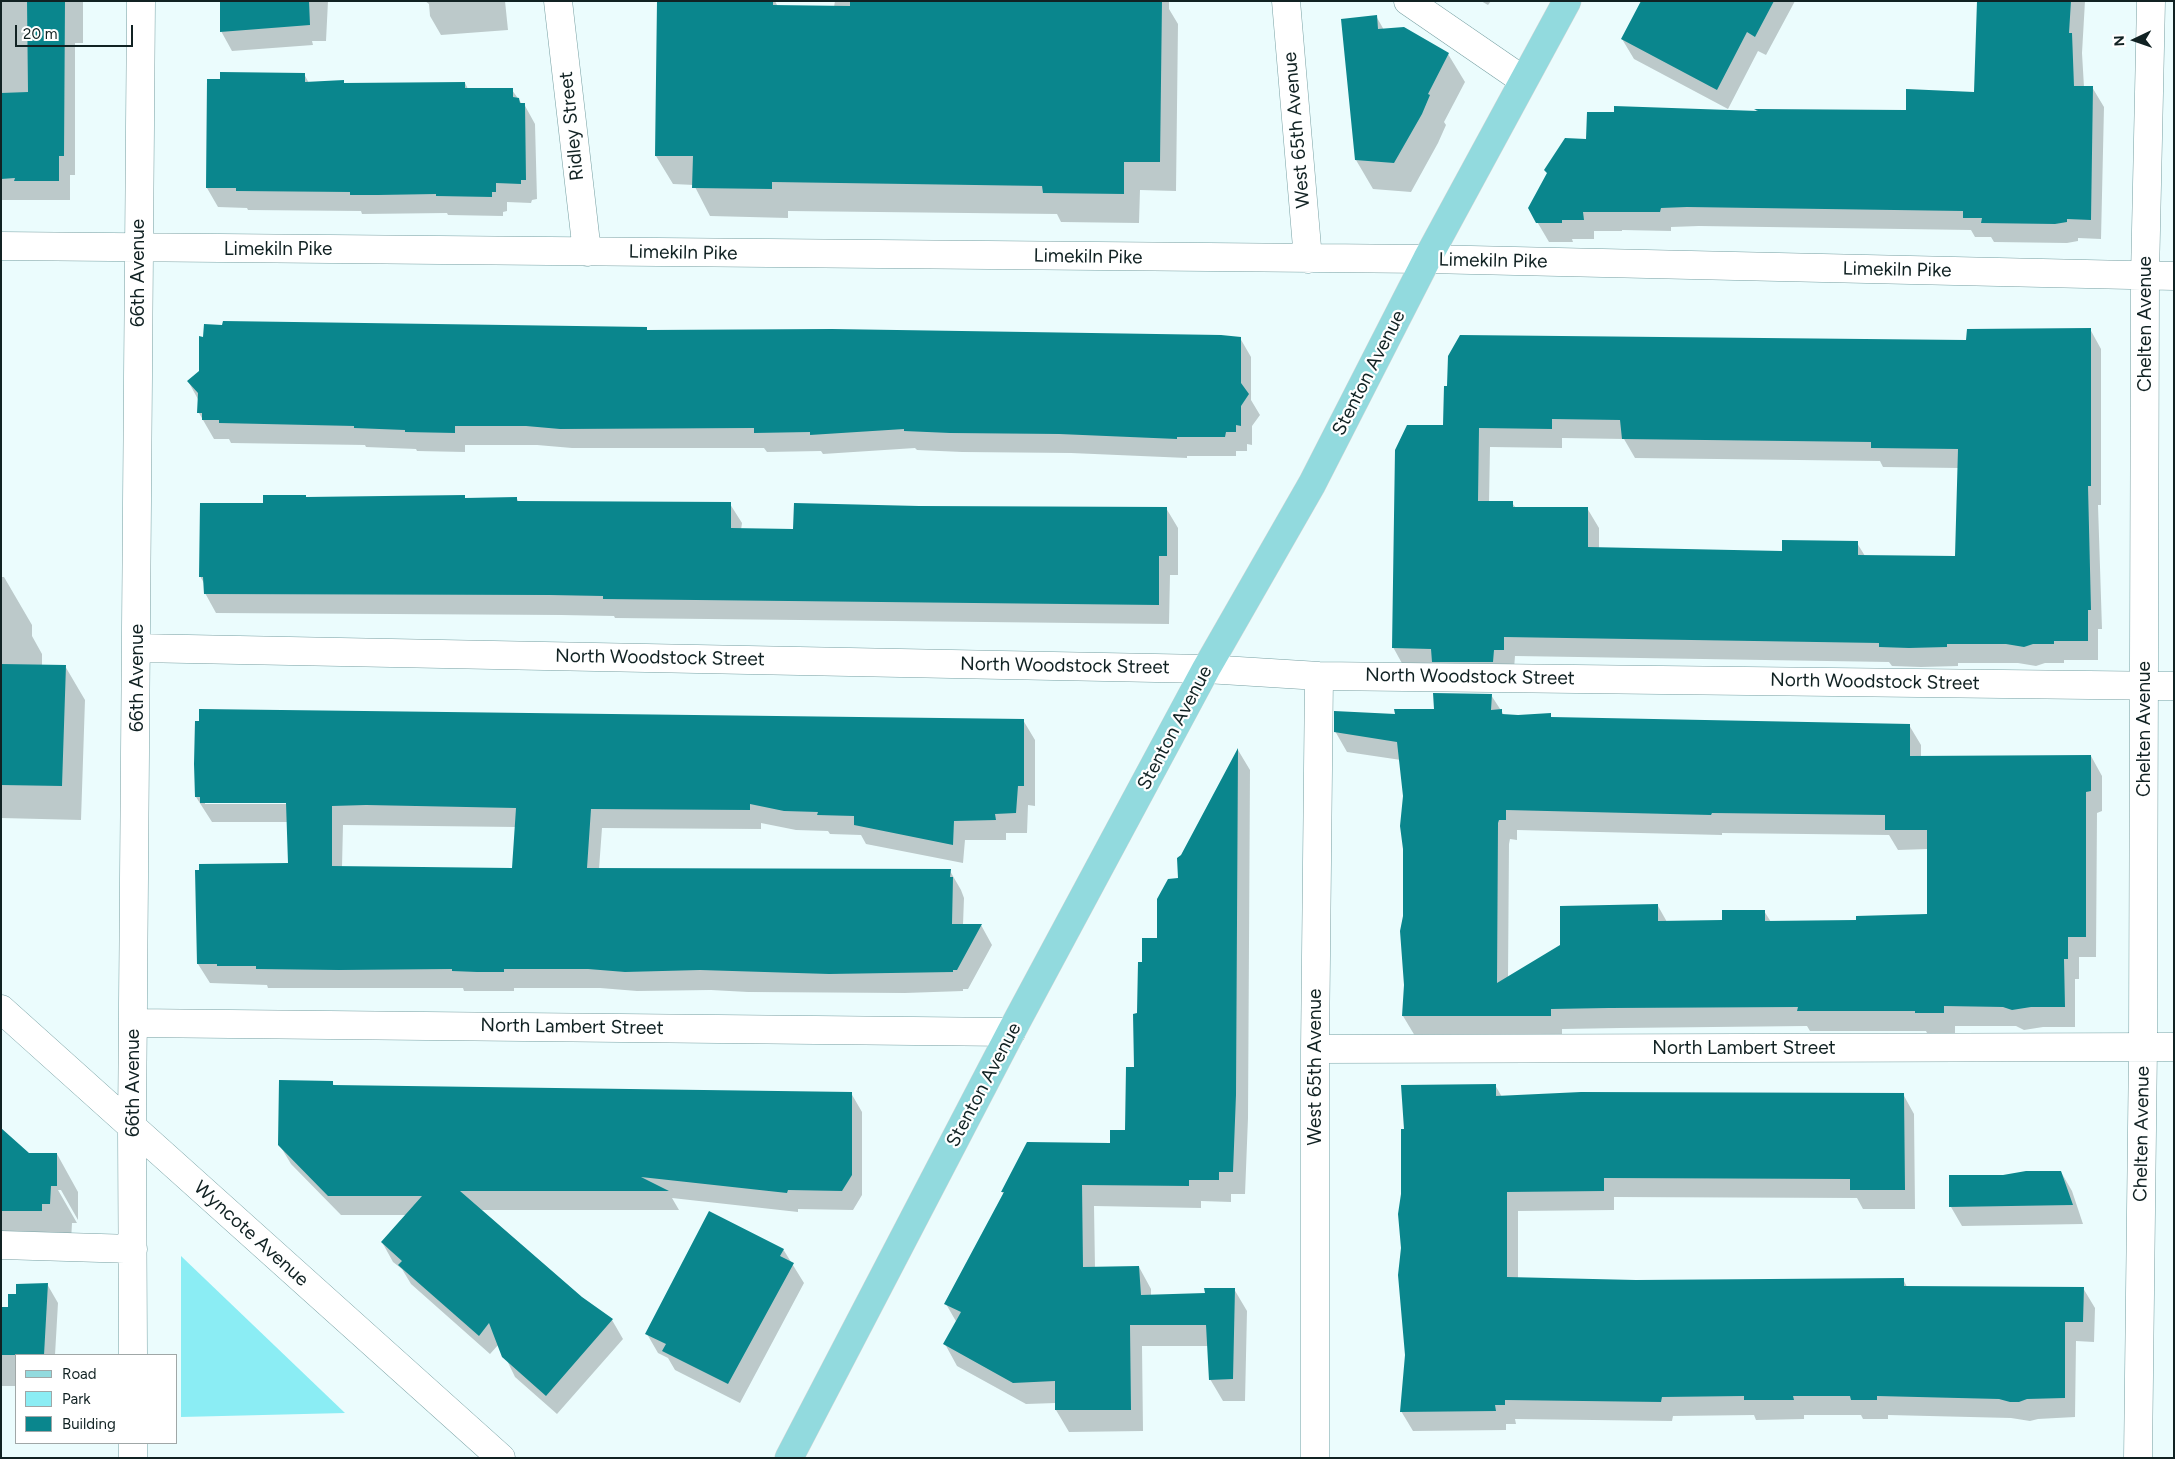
<!DOCTYPE html>
<style>
body{margin:0}
#map{position:relative;width:2175px;height:1459px;overflow:hidden;background:#ebfcfd;font-family:Figtree,sans-serif}
canvas{display:block}
.frame{position:absolute;inset:0;border:2px solid #112223;pointer-events:none}
.legend{position:absolute;left:15px;top:1354px;width:162px;height:90px;box-sizing:border-box;background:#fff;border:1px solid #a0a7a7;margin:0;padding:6px 9px;list-style:none;font-size:15px;color:#112223}
.legend li{display:flex;align-items:center;gap:10px;height:25px}
.legend b{width:25px;border:1px solid #a0a7a7}
.north{position:absolute;left:2110px;top:15px;width:50px;height:50px;-webkit-text-stroke:4px #fff;paint-order:stroke;rotate:267deg;font-size:14px;font-weight:700;line-height:20px;text-align:center;color:#112223}
.north::after{content:'';display:block;margin:auto;width:18px;height:22px;background:#112223;clip-path:polygon(50% 0,100% 100%,50% 72%,0 100%)}
.scale{position:absolute;left:15px;top:25px;width:118px;height:22px;box-sizing:border-box;border:2px solid #112223;border-top:0;padding-left:6px;font-size:15px;line-height:18px;white-space:nowrap;color:#112223;-webkit-text-stroke:4px #fff;paint-order:stroke}
</style>
<div id="map">
<canvas width="2175" height="1459"></canvas>
<div class="frame"></div>
<ul class="legend">
<li><b style="height:6px;background:#92dade"></b>Road</li>
<li><b style="height:14px;background:#8bedf4"></b>Park</li>
<li><b style="height:14px;background:#0a868d"></b>Building</li>
</ul>
<div class="north">N</div>
<div class="scale">20 m</div>
</div>
<script>
const context = document.querySelector('canvas').getContext('2d');
context.lineJoin = 'round';
function fill(path, color) { context.fillStyle = color; context.fill(path, 'evenodd'); }
const shape = rows => new Path2D(rows.map(r => 'M' + r).join(''));
function strokePath(path, color, width, dash) { context.strokeStyle = color; context.lineWidth = width; context.lineCap = dash ? 'butt' : 'round'; context.setLineDash(dash || []); context.stroke(path); }
function write(font, color, halo, rows, align = 'center') {
  context.font = font + ' Figtree,sans-serif'; context.lineWidth = 4.5; context.setLineDash([]); context.textBaseline = 'middle'; context.strokeStyle = halo; context.fillStyle = color; for (const [text, x, y, turn = 0] of rows) {
    context.save(); context.translate(x, y); context.rotate((+turn || 0) * Math.PI / 180); context.textAlign = isNaN(turn) ? turn : align; if (halo) context.strokeText(text, 0, 0); context.fillText(text, 0, 0); context.restore();
  }
}
fill(shape([
 [181,1256,345,1413,181,1417]
]), '#8bedf4');
fill(shape([
 [1,1,83,1,83,43,75,43,75,175,70,175,70,200,1,200],
 [222,1,328,1,326,41,312,41,313,45,232,51,221,31],
 [425,1,505,1,508,30,441,35,430,16,429,4],
 [658,1,775,1,778,7,834,7,835,1,1169,1,1169,9,1178,24,1176,191,1140,190,1139,223,1061,222,1057,214,788,211,788,218,710,216,694,185,673,184,656,156],
 [1481,1,1491,1,1488,5],
 [1644,1,1795,1,1766,55,1758,51,1728,109,1634,59,1622,39],
 [1978,1,2085,1,2082,53,2084,87,2092,87,2104,107,2101,239,2078,238,2078,241,2067,243,1994,242,1991,237,1975,237,1971,230,1699,226,1671,227,1671,231,1622,230,1622,231,1594,231,1594,239,1572,239,1573,242,1549,242,1529,208,1548,174,1545,170,1588,141,1757,112,1756,110,1907,111,1975,93],
 [1376,16,1384,30,1448,54,1465,82,1444,122,1446,125,1438,143,1411,192,1373,189,1356,160],
 [304,74,309,83,343,82,345,84,465,83,468,89,512,90,522,104,524,104,535,124,537,199,532,200,531,203,507,202,507,211,503,212,503,216,448,215,447,213,362,214,361,211,248,210,247,208,218,207,207,188],
 [646,329,648,332,1240,338,1251,357,1251,400,1260,415,1252,426,1252,445,1247,444,1247,451,1236,451,1236,456,1187,456,1187,458,1071,453,962,452,917,450,915,448,823,454,821,451,767,452,764,448,572,448,537,445,465,445,465,452,417,451,416,449,366,447,365,445,231,443,229,439,214,439,199,413,199,401,188,381],
 [2090,329,2101,349,2101,505,2098,505,2102,629,2098,629,2098,660,2064,660,2064,663,2045,663,2036,666,2018,663,1958,663,1958,666,1921,667,1892,666,1889,662,1515,656,1514,669,1404,667,1393,647,1444,426,1968,341],
 [1562,438,1624,439,1635,458,1880,461,1883,467,1959,468,1957,557,1865,556,1857,543,1784,552,1599,549,1599,528,1587,508,1516,508,1512,503,1489,503,1490,447,1562,448],
 [306,498,517,499,519,502,730,504,742,523,741,530,794,530,919,507,1166,508,1178,528,1178,575,1170,575,1169,624,615,618,614,616,561,615,216,613,205,593,205,585,200,576,264,504],
 [1,577,4,577,32,625,32,636,42,654,42,666,65,666,85,700,81,820,1,818],
 [1491,695,1504,715,1550,715,1552,719,1909,725,1921,745,1921,757,2091,756,2102,776,2102,811,2097,813,2096,957,2079,957,2079,979,2075,979,2075,1027,2043,1027,2024,1030,2016,1026,1955,1026,1955,1033,1927,1033,1926,1031,1810,1031,1807,1026,1621,1028,1562,1029,1562,1036,1415,1036,1403,1016,1406,985,1404,796,1401,760,1347,752,1335,731,1396,715,1435,710],
 [1517,830,1722,835,1722,833,1889,835,1898,850,1928,849,1928,916,1857,921,1771,922,1764,911,1723,922,1667,922,1658,906,1508,978,1509,844,1510,839,1517,840],
 [1023,720,1035,740,1035,806,1028,805,1027,833,1006,833,1006,840,965,840,963,863,866,844,861,835,830,834,828,831,796,830,761,823,761,829,602,828,599,869,950,871,961,890,964,898,963,925,981,925,992,945,968,989,963,989,963,991,905,993,748,992,711,990,637,991,600,988,514,988,514,991,464,991,463,988,268,988,267,985,210,983,198,964,289,864,288,822,212,822,196,797,195,764],
 [205,802,293,802,293,804,205,804],
 [343,825,516,827,513,869,342,867],
 [1238,750,1250,770,1248,1118,1245,1194,1231,1194,1231,1202,1201,1201,1201,1208,1094,1206,1095,1268,1139,1267,1151,1289,1151,1296,1206,1295,1234,1289,1247,1311,1245,1401,1223,1401,1210,1379,1209,1346,1142,1346,1143,1431,1069,1432,1056,1410,1056,1403,1026,1404,957,1366,945,1344,957,1323,946,1304,1004,1195,1002,1192,1028,1144,1111,1144,1126,1131,1136,1068,1143,964,1159,939,1179,880,1182,855],
 [332,1082,334,1086,851,1093,862,1112,862,1195,853,1210,798,1209,798,1212,672,1198,679,1210,480,1210,581,1298,612,1320,623,1339,557,1414,515,1377,499,1344,490,1354,411,1284,402,1269,393,1262,382,1242,406,1215,341,1215,291,1164,279,1144],
 [1495,1085,1502,1097,1903,1094,1914,1114,1915,1209,1863,1209,1857,1198,1614,1197,1614,1210,1518,1211,1518,1278,1636,1281,1903,1279,1907,1287,2083,1288,2095,1308,2094,1342,2076,1341,2075,1417,2038,1419,2030,1421,2011,1418,1888,1415,1888,1419,1863,1419,1861,1415,1804,1415,1804,1419,1756,1420,1754,1415,1673,1416,1672,1421,1515,1419,1516,1424,1506,1424,1506,1430,1413,1431,1401,1411,1406,1355,1402,1248,1402,1194,1406,1130],
 [1,1130,28,1154,57,1154,78,1192,78,1220,61,1190,58,1190,77,1223,72,1223,71,1242,1,1248],
 [2061,1172,2072,1191,2083,1224,1962,1226,1951,1207,2003,1176],
 [783,1249,804,1283,740,1403,675,1370,668,1358,658,1353,647,1334],
 [47,1284,58,1303,55,1355,16,1355,16,1386,1,1386,1,1308,9,1308,17,1296]
]), '#0003');
fill(shape([
 [27,1,65,1,64,156,59,156,59,181,14,181,15,178,1,179,1,93,28,92],
 [220,1,309,1,310,25,220,32],
 [657,1,773,1,773,5,850,6,850,1,1162,1,1160,162,1124,162,1124,194,1043,193,1042,186,772,182,772,189,692,188,693,156,655,156],
 [1641,1,1774,1,1755,37,1747,32,1717,90,1621,39],
 [1977,1,2071,1,2069,33,2072,33,2074,86,2093,86,2091,220,2067,219,2067,222,2055,224,1981,223,1982,218,1963,218,1963,211,1687,207,1661,208,1660,212,1583,212,1584,220,1562,220,1562,223,1536,223,1528,208,1547,173,1544,170,1565,138,1586,139,1587,112,1614,112,1614,106,1758,111,1754,109,1906,110,1906,89,1974,92],
 [1377,15,1378,29,1404,27,1449,53,1428,94,1430,95,1422,114,1394,163,1355,160,1341,19],
 [220,72,305,73,305,82,344,80,344,83,465,82,465,88,513,88,513,97,519,98,520,103,525,103,526,180,521,180,521,184,496,183,496,192,492,192,492,197,436,196,436,194,378,195,350,195,350,192,236,191,236,188,206,188,207,79,220,79],
 [223,321,647,327,647,330,832,329,1221,335,1241,337,1241,383,1249,394,1241,406,1241,426,1236,425,1236,432,1226,432,1225,437,1177,437,1177,439,1059,434,950,433,904,431,904,429,810,435,810,432,754,433,754,428,560,429,526,426,455,426,455,433,405,432,405,430,354,428,354,426,219,423,219,420,202,420,202,413,197,413,198,393,187,381,199,371,199,336,203,337,204,324,222,325],
 [2091,328,2091,486,2088,486,2091,610,2088,610,2088,641,2054,641,2054,644,2033,644,2024,647,2006,644,1947,644,1947,647,1909,648,1879,647,1879,643,1504,637,1504,650,1494,650,1493,662,1432,662,1431,649,1392,648,1395,450,1407,425,1443,425,1444,386,1447,386,1448,356,1460,335,1966,340,1967,329],
 [1552,419,1620,420,1622,439,1871,442,1871,448,1958,449,1955,556,1858,555,1858,541,1782,540,1782,551,1588,547,1588,507,1513,507,1513,501,1478,501,1479,428,1552,429],
 [263,495,306,495,306,497,465,495,465,498,517,497,517,501,731,502,731,528,793,529,794,503,919,506,1167,507,1167,556,1159,556,1159,605,603,599,603,596,549,595,204,594,203,577,199,577,200,503,263,503],
 [1,664,66,665,62,786,1,785],
 [1433,693,1492,694,1491,710,1502,709,1502,714,1518,715,1551,713,1551,717,1910,724,1910,756,2091,755,2091,791,2086,792,2086,937,2068,937,2068,959,2064,959,2065,1007,2031,1007,2012,1010,2003,1007,1944,1006,1944,1013,1915,1013,1915,1011,1797,1011,1798,1007,1609,1008,1551,1009,1551,1016,1402,1016,1404,985,1400,931,1403,916,1403,849,1400,826,1403,796,1397,742,1334,732,1334,711,1395,714,1394,709,1434,709],
 [1506,810,1711,815,1712,813,1885,815,1885,830,1927,830,1927,914,1856,916,1856,920,1765,921,1765,910,1722,910,1722,920,1658,921,1658,904,1560,906,1560,945,1497,983,1498,823,1499,820,1506,820],
 [199,709,1024,719,1024,786,1018,786,1016,813,995,814,996,820,954,821,953,845,854,825,854,816,817,815,818,812,784,811,750,804,750,810,591,809,587,868,951,869,950,877,953,877,952,924,982,924,957,970,953,970,953,972,829,974,700,970,625,972,588,969,504,969,504,972,477,972,452,971,452,969,339,970,256,969,256,966,217,966,217,964,197,964,195,870,199,870,199,864,288,863,286,803,200,803,200,797,195,797,194,764,195,721,199,721],
 [366,805,516,808,512,868,332,866,332,806],
 [1238,748,1236,1095,1233,1172,1219,1172,1219,1180,1189,1180,1189,1186,1082,1185,1083,1267,1139,1266,1141,1295,1205,1293,1204,1288,1235,1288,1233,1379,1209,1380,1206,1325,1130,1325,1131,1410,1055,1410,1055,1381,1013,1383,943,1344,961,1312,944,1304,1004,1192,1001,1192,1027,1142,1110,1143,1110,1130,1125,1130,1126,1067,1134,1067,1133,1014,1137,1013,1138,962,1142,962,1142,938,1157,938,1157,899,1168,879,1178,878,1177,858,1181,855],
 [279,1080,333,1081,333,1085,852,1092,852,1175,842,1191,788,1190,787,1193,641,1177,669,1191,460,1191,582,1297,613,1319,546,1396,502,1357,489,1323,479,1336,398,1265,402,1261,381,1242,422,1196,328,1196,278,1145],
 [1496,1084,1496,1096,1581,1092,1904,1093,1905,1190,1850,1190,1850,1179,1604,1178,1604,1191,1507,1192,1507,1277,1636,1280,1904,1278,1904,1286,2084,1287,2083,1322,2065,1322,2065,1398,2027,1399,2019,1402,2010,1402,1999,1399,1877,1396,1877,1400,1851,1400,1850,1396,1793,1396,1794,1400,1744,1400,1744,1396,1662,1397,1661,1402,1505,1400,1505,1405,1495,1405,1496,1411,1400,1412,1405,1355,1398,1275,1401,1248,1398,1214,1401,1194,1401,1129,1404,1129,1401,1085],
 [1,1128,29,1153,57,1153,57,1186,51,1186,50,1204,42,1204,42,1211,1,1211],
 [2026,1171,2061,1171,2073,1205,1949,1207,1949,1175,2003,1175],
 [709,1211,784,1249,780,1256,794,1263,728,1384,662,1351,666,1344,645,1334],
 [48,1283,44,1355,1,1355,1,1307,8,1307,8,1294,16,1294,16,1284]
]), '#0a868d');
const minor = shape([
 [558,1,587,252],
 [1286,1,1308,259],
 [1408,1,1523,80],
 [1,246,1427,259,2174,276],
 [137,648,1206,669,1319,676,2174,686],
 [1,1009,501,1458],
 [133,1023,1011,1032],
 [1315,1049,2174,1047],
 [1,1245,133,1249],
 [133,1355,132,1127,141,1],
 [133,1458,133,1443],
 [1315,1458,1315,1049,1319,676],
 [2138,1458,2143,1047,2145,276,2151,1]
]);
const major = shape([
 [789,1458,1011,1032,1206,669,1312,484,1427,259,1567,1]
]);
strokePath(minor, '#77a0a3', 29);
strokePath(major, '#d4d7d7', 29);
strokePath(minor, '#fff', 28);
strokePath(major, '#92dade', 28);
write('19px', '#112223', '#fff', [
 ["Ridley Street",572,126,-96],
 ["West 65th Avenue",1297,130,-95],
 ["Limekiln Pike",278,249],
 ["Limekiln Pike",683,253,1],
 ["Limekiln Pike",1088,257,1],
 ["Limekiln Pike",1493,261,1],
 ["Limekiln Pike",1897,270,1],
 ["66th Avenue",138,273,-90],
 ["Chelten Avenue",2145,324,-90],
 ["Stenton Avenue",1369,373,-63],
 ["North Woodstock Street",660,658,1],
 ["North Woodstock Street",1065,666,1],
 ["North Woodstock Street",1470,677,1],
 ["66th Avenue",137,678,-90],
 ["North Woodstock Street",1875,682,1],
 ["Stenton Avenue",1175,728,-62],
 ["Chelten Avenue",2144,729,-90],
 ["North Lambert Street",572,1027,1],
 ["North Lambert Street",1744,1048],
 ["West 65th Avenue",1315,1067,-90],
 ["66th Avenue",133,1083,-90],
 ["Stenton Avenue",984,1085,-62],
 ["Chelten Avenue",2142,1134,-89],
 ["Wyncote Avenue",251,1234,42]
]);
</script>
